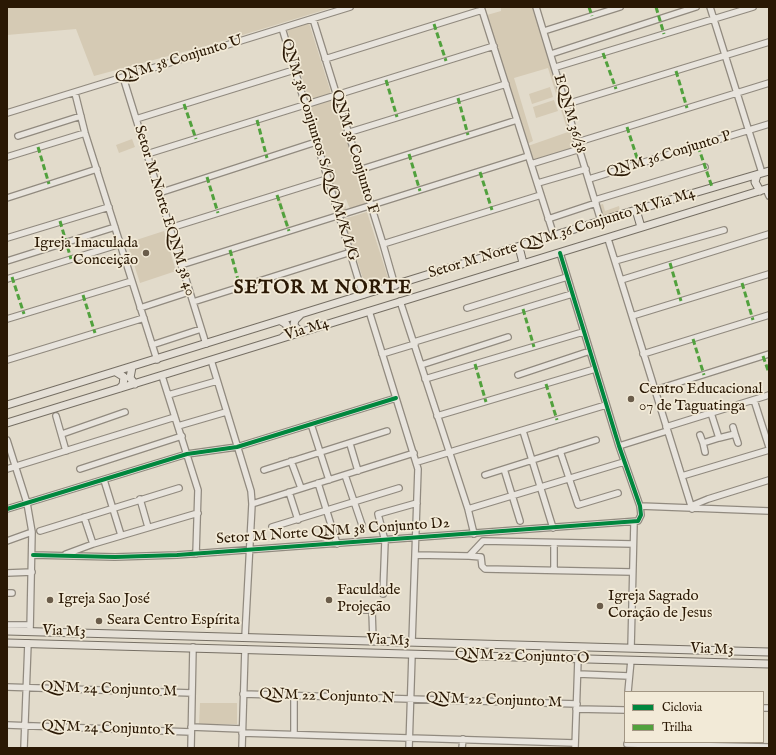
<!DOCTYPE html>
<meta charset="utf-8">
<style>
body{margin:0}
#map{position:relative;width:776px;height:755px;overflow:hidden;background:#e2dbcb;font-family:"IM FELL English",serif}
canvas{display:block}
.frame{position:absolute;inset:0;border:8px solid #2a1804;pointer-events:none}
.legend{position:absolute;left:624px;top:691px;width:140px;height:52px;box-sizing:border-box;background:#f2ead7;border:1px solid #a29683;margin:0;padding:5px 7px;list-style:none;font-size:12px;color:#2a1804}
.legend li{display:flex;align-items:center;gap:8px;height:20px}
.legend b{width:20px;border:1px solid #a29683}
</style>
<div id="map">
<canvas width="776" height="755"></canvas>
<div class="frame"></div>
<ul class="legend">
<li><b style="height:5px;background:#00873e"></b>Ciclovia</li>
<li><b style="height:5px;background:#51a13d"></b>Trilha</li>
</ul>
</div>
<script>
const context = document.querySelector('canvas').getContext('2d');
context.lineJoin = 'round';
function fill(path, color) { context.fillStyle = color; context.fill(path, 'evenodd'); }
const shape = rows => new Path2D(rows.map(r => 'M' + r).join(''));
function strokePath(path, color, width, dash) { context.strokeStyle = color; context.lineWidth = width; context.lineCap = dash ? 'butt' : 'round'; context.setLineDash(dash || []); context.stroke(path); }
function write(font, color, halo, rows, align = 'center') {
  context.font = font + ' "IM FELL English",serif'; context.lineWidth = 3.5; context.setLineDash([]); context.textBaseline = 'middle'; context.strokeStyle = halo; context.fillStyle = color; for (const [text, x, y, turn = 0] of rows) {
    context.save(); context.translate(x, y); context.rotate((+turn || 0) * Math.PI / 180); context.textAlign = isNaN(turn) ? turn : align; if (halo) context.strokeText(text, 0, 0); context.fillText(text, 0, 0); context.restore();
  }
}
fill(shape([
 [7,7,334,7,213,44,94,76,76,29,7,35],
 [501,7,532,7,578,147,532,161,528,146,568,132,548,68,514,78,533,141,527,144,487,15,501,11],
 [309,23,331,93,309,100,287,29],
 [550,87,553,97,532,104,529,94],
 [335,98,368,203,350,209,346,199,343,201,347,210,340,212,308,107],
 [554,100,558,111,536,118,533,107],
 [132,139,135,147,119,153,116,145],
 [280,198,290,228,287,229,277,199],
 [603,204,605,211,619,206,620,211,603,217,599,205],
 [367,212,389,281,366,288,344,219],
 [164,231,176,271,140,283,127,243],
 [200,703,237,703,237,724,199,724]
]), '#d5cab4');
const minor = shape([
 [481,7,554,236],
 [536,7,601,221],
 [710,7,762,173],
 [313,19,383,244,395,286],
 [282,28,363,295],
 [544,31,620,7],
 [551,54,696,7],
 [325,59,482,10],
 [556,67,753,7],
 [123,77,206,344],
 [75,93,85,133,157,360],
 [567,104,769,42],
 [7,113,350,7],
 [136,119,294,70],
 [347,133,506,84],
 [18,136,81,116],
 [578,142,769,83],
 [147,154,494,46],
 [7,157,85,133],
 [531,164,580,149],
 [359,170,517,120],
 [589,179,769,124],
 [538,183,586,169],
 [766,189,769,196],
 [159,193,316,142],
 [7,198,97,169],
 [595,200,705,167],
 [548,219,596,203],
 [170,228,327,179],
 [7,238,109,207],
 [608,239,692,509],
 [383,244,541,195],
 [7,261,115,227],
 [615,261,724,230],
 [181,265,528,156],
 [7,279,120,244],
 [621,280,769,234],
 [400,301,468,509,474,534],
 [193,302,351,252],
 [140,308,189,292],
 [467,308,567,277],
 [369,311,418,469,412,642],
 [632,316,769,274],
 [7,319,132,281],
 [414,342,572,294],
 [152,345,201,329],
 [382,354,415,344],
 [643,354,769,315],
 [7,360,144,318],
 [211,360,251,491,252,504,245,637],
 [421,365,508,337],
 [518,375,590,351],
 [162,376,198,490,196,554],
 [425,379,583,332],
 [655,390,769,354],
 [168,395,217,381],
 [754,400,769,447],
 [711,413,719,438,735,434,738,443],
 [56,416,66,451],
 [437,416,595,369],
 [311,424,329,480],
 [178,426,226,412],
 [666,427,769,395],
 [733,427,735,434],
 [523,431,553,528],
 [62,434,125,412],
 [700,435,703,443],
 [7,440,27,503,32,532,30,631],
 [350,444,358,471],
 [619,446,667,431],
 [560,451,578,505,618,493],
 [705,452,703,443,719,438],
 [291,461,301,488],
 [417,462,606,405],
 [7,469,175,417],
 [80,469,182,436],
 [504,469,596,440],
 [264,470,387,431],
 [345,475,362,525],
 [485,475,504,469,520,521],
 [682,476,769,450],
 [104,480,121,535],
 [318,483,337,544],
 [289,492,298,520],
 [140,499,148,527],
 [252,504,414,453],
 [640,506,769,511],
 [691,506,708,499,769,480],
 [7,509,187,454,237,447,396,398],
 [468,509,624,462],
 [84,517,93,544],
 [272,527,399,488],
 [40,531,179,488],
 [7,541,32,532],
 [66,554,93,544,198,513],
 [33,555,115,557,177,555,638,521,641,515,640,506,619,446,560,253],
 [416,555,469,556,483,541,633,544],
 [469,556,481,557,482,566,485,569,632,572],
 [554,570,554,543],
 [7,573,32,572],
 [7,593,12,593],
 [383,594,385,541,378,514,417,503],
 [363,610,372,610,373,641],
 [7,625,30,625],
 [631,648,634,523],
 [578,674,629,676],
 [7,687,192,693],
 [628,692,631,660],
 [243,694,577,704],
 [763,708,769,708],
 [576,709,625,710],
 [7,725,191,732],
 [191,727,242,729],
 [242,733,575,743],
 [294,734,294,696],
 [627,744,769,747],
 [24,748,28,643],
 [191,748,193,647],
 [242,748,245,649],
 [409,748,412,654],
 [462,748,463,739],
 [575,748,578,659]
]);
const major = shape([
 [757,175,755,182,760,191],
 [636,210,641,227],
 [519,247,523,263],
 [300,315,295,320,294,324,295,327,301,332],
 [281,321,286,324,288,329,287,334,282,338],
 [132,367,130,378,135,384],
 [116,372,124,377,123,385,120,388],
 [7,405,636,210,769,171],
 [7,423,769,188],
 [7,631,769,652],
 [7,643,769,664]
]);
strokePath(minor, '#918a7f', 8);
strokePath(major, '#766f64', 9);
strokePath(minor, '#e8e4dd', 5.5);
strokePath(major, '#e5e0d7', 7);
strokePath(shape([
 [589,7,592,16],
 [656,7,664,34],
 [434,24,446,61],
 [603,53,616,89],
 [676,71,687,108],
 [386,80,397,117],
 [458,98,468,135],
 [184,104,196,139],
 [257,120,267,158],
 [627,127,639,164],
 [698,146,712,187],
 [38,147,49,184],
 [409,154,420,191],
 [480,172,492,210],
 [207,177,218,213],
 [277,195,289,231],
 [60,221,71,259],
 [230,250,240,287],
 [670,263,681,301],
 [12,277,24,314],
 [742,283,753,320],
 [83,295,95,333],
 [523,309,534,347],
 [693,339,704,375],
 [763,356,769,373],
 [475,364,486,402],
 [546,384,557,420]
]), '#51a13d', 3, [6, 3]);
strokePath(shape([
 [7,509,187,454,237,447,396,398],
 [33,555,115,557,177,555,638,521,641,515,640,506,619,446,560,253]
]), '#00873e', 4);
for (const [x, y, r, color] of [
 [146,253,4,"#6a5c4a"],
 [631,399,4,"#6a5c4a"],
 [50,600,4,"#6a5c4a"],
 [329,600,4,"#6a5c4a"],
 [600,606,4,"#6a5c4a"],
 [99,621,4,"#6a5c4a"]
]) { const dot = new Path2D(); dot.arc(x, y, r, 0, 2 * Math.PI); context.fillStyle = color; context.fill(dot); strokePath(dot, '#f2ead7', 1.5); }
write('15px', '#2a1804', '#f2ead7', [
 ["QNM 38 Conjunto U",179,60,-17],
 ["EQNM 36/38",569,114,73],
 ["QNM 38 Conjuntos S/Q/O/M/K/I/G",319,150,73],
 ["QNM 38 Conjunto F",354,152,73],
 ["QNM 36 Conjunto P",669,155,-17],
 ["Setor M Norte EQNM 38 40",164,211,73],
 ["Setor M Norte QNM 36 Conjunto M Via M4",562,234,-17],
 ["Via M4",307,330,-17],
 ["Setor M Norte QNM 38 Conjunto D2",333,532,-4],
 ["Via M3",64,632,2],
 ["Via M3",388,641,2],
 ["Via M3",712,650,2],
 ["QNM 22 Conjunto O",522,657,2],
 ["QNM 24 Conjunto M",109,690,2],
 ["QNM 22 Conjunto N",327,697,2],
 ["QNM 22 Conjunto M",494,701,2],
 ["QNM 24 Conjunto K",108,729,2]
]);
write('15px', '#2a1804', '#f2ead7', [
 ["Igreja Imaculada",138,244,"right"],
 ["Conceição",138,261,"right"],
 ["Centro Educacional",639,390],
 ["07 de Taguatinga",639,407],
 ["Faculdade",337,591],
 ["Projeção",337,608],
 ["Igreja Sagrado",608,597],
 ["Coração de Jesus",608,614],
 ["Igreja Sao José",58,600],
 ["Seara Centro Espírita",107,621]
], 'left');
context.letterSpacing = '1px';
write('bold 19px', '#2a1804', '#f2ead7', [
 ["SETOR M NORTE",323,289]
]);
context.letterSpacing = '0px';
</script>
